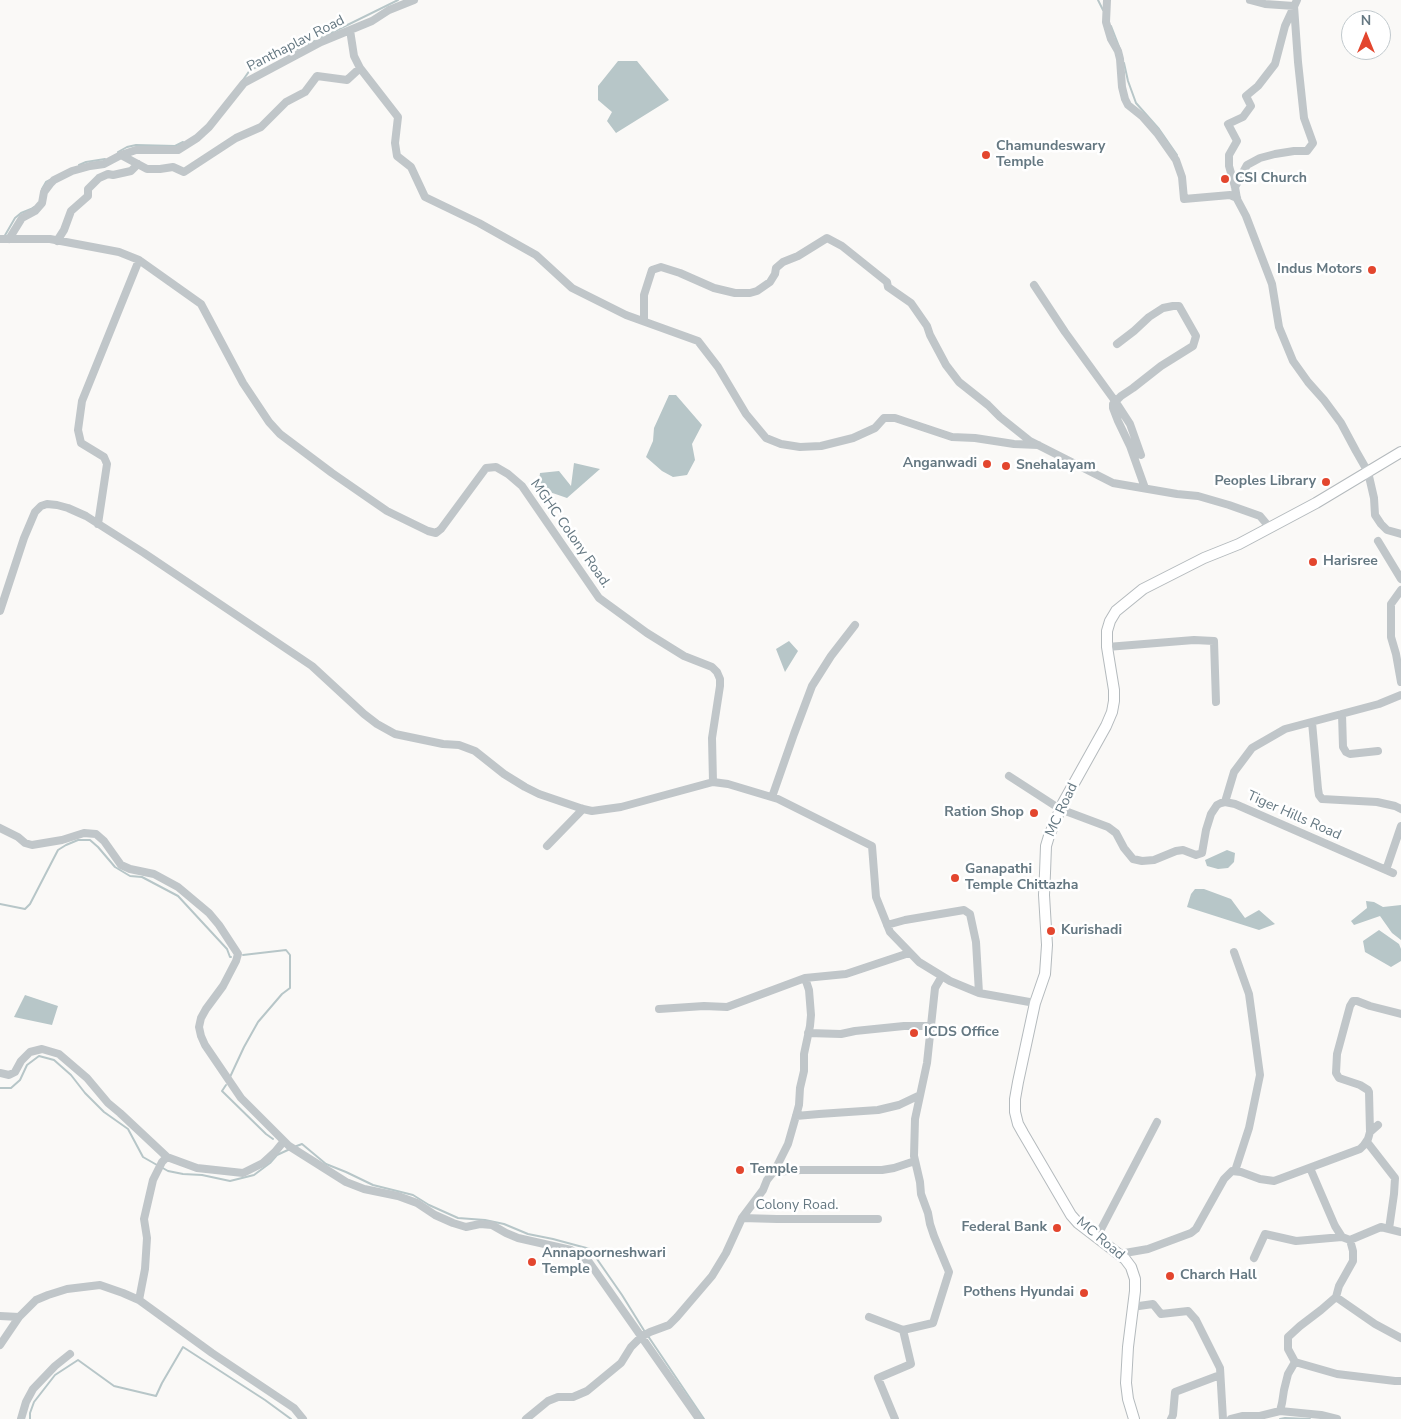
<!DOCTYPE html>
<style>
body{margin:0}
#map{position:relative;width:1401px;height:1419px;overflow:hidden;background:#faf9f7;font-family:"Nunito Sans",sans-serif}
canvas{display:block}
.north{position:absolute;left:1341px;top:10px;width:50px;height:50px;box-sizing:border-box;background:#fff;border:1px solid #c1c9cd;border-radius:50%;rotate:0deg;font-size:14px;font-weight:700;line-height:20px;text-align:center;color:#657882}
.north::after{content:'';display:block;margin:auto;width:18px;height:22px;background:#e3462e;clip-path:polygon(50% 0,100% 100%,50% 72%,0 100%)}
</style>
<div id="map">
<canvas width="1401" height="1419"></canvas>
<div class="north">N</div>
</div>
<script>
const context = document.querySelector('canvas').getContext('2d');
context.lineJoin = 'round';
function fill(path, color) { context.fillStyle = color; context.fill(path, 'evenodd'); }
const shape = rows => new Path2D(rows.map(r => 'M' + r).join(''));
function strokePath(path, color, width, dash) { context.strokeStyle = color; context.lineWidth = width; context.lineCap = dash ? 'butt' : 'round'; context.setLineDash(dash || []); context.stroke(path); }
function write(font, color, halo, rows, align = 'center') {
  context.font = font + ' "Nunito Sans",sans-serif'; context.lineWidth = 5; context.setLineDash([]); context.textBaseline = 'middle'; context.strokeStyle = halo; context.fillStyle = color; for (const [text, x, y, turn = 0] of rows) {
    context.save(); context.translate(x, y); context.rotate((+turn || 0) * Math.PI / 180); context.textAlign = isNaN(turn) ? turn : align; if (halo) context.strokeText(text, 0, 0); context.fillText(text, 0, 0); context.restore();
  }
}
fill(shape([
 [618,61,637,61,669,100,616,133,607,121,612,112,598,100,598,86],
 [669,395,676,395,702,425,692,444,695,460,687,475,673,477,662,471,646,457,653,441,654,428],
 [574,463,600,469,567,498,538,488,540,473,559,471,571,486],
 [789,641,798,651,785,672,776,649],
 [1227,850,1235,853,1234,862,1228,868,1218,869,1207,866,1205,860],
 [1195,889,1204,889,1231,899,1245,918,1259,910,1275,924,1259,930,1187,907,1191,894],
 [1366,901,1374,902,1383,907,1401,905,1401,940,1392,933,1380,916,1354,925,1351,921,1367,908],
 [1379,930,1399,944,1401,949,1401,961,1391,967,1365,952,1363,941],
 [25,995,58,1006,52,1025,14,1017]
]), '#b7c6c8');
strokePath(shape([
 [1098,0,1103,10],
 [1111,26,1120,49],
 [321,38,398,0],
 [1124,63,1128,81,1136,103,1159,129,1177,155],
 [243,80,250,70,315,41],
 [118,152,127,147,136,145,175,146,183,142],
 [79,165,86,162,105,159],
 [42,189,46,182,50,180],
 [4,237,15,218,21,213,31,209,34,207],
 [0,904,25,909,30,904,58,850,66,845,78,840,90,840,98,847,115,867,130,876,142,877,178,896,227,949,230,957,231,957],
 [230,1077,244,1047,258,1022,282,994,290,988,290,955,286,950,243,955],
 [226,1085,222,1091,266,1134,273,1139],
 [0,1088,11,1088,20,1080,27,1065,39,1056,54,1060,71,1075,85,1093,104,1112,128,1129,143,1157,157,1165],
 [294,1147,302,1144,326,1164,346,1172,373,1185,413,1195,429,1205,458,1218,485,1220,504,1224,528,1234,553,1239,590,1249,622,1295,645,1332],
 [161,1167,168,1171,183,1174,202,1175,230,1181,254,1175,270,1163,277,1155,290,1149],
 [648,1336,704,1419],
 [30,1419,30,1413,34,1402,55,1375,78,1360,114,1386,156,1396,162,1383,183,1347,265,1400,291,1419],
 [1280,1419,1285,1418,1310,1419]
]), '#b7c6c8', 2);
const major = shape([
 [1134,1419,1128,1399,1126,1383,1128,1347,1135,1291,1135,1279,1131,1267,1125,1259,1078,1223,1071,1215,1023,1133,1018,1124,1015,1112,1015,1099,1018,1082,1035,1003,1045,974,1047,945,1044,895,1045,873,1046,846,1049,836,1063,803,1106,726,1112,712,1114,701,1114,690,1107,647,1107,631,1110,621,1116,611,1143,589,1204,558,1239,544,1316,503,1401,452]
]);
strokePath(major, '#b4babd', 12);
strokePath(shape([
 [1107,0,1106,22,1111,39,1118,51,1120,59,1122,87,1125,99,1128,105,1143,117,1157,133,1176,160,1182,177,1184,199,1230,195,1237,198],
 [1297,0,1285,26,1275,64,1258,86,1246,96,1251,106,1243,117,1228,124,1237,141,1229,155,1229,166,1235,187,1237,199,1246,216,1272,284,1279,327,1293,361,1308,382,1324,400,1341,423,1356,451,1368,472,1374,498,1375,515,1381,524,1387,530,1401,534],
 [350,30,354,56,360,68,398,117,395,143,397,156,411,167,425,197,479,223,536,255,572,288,626,315,698,341,718,367,746,414,766,438,781,444,800,447,821,446,853,438,875,428,884,418,895,418,952,437,975,438,1014,444,1038,445],
 [121,155,147,169,160,169,173,167,184,172,236,138,261,127,286,102,305,92,317,76,347,80,360,68],
 [1235,187,1247,165,1260,158,1275,154,1294,151,1307,151,1313,143,1304,118,1298,62,1294,6,1265,4,1250,0],
 [0,239,50,239,119,252,139,260,201,304,243,383,269,422,280,434,332,473,387,511,428,531,436,533,441,529,486,468,496,467,508,474,522,486,599,598,647,633,684,656,712,667,717,672,720,679,720,686,712,738,713,782],
 [9,239,22,218,35,211,42,203,44,192,50,184,54,180,72,171,90,166,104,164,121,155,136,150,178,150,197,138,209,127,244,83,321,42,372,21,389,10,414,0],
 [57,241,64,230,71,211,88,196,88,189,99,178,108,174,113,175,131,171,138,164],
 [1034,285,1065,332,1115,401,1130,424,1141,455],
 [644,321,644,295,652,270,661,267,680,273,714,288,735,293,750,293,757,291,770,282,775,274,776,268,783,262,798,256,827,238,842,246,887,282,888,287,911,303,927,326,930,335,946,365,959,382,988,405,1000,417,1030,441,1113,483,1177,494,1198,496,1229,505,1260,516,1270,528],
 [1117,344,1134,331,1149,317,1163,308,1173,306,1179,306,1196,336,1193,346,1161,366,1133,388,1121,396,1113,404,1113,408,1118,421,1130,446,1145,488],
 [98,524,107,464,104,457,81,443,78,430,82,401,139,260],
 [1378,541,1401,579],
 [1401,590,1391,604,1391,637,1396,654,1401,682],
 [0,611,24,538,35,512,41,506,47,504,57,505,68,508,86,516,144,553,312,666,364,714,377,724,395,734,443,744,459,745,475,751,504,774,525,787,539,794,583,809,592,811,621,807,713,782,728,784,778,799,872,846,876,897,890,932,919,962,950,981,979,993,1035,1003],
 [1107,647,1194,640,1214,641,1216,702],
 [1342,714,1343,747,1346,752,1350,754,1378,751],
 [1312,722,1318,789,1319,795,1322,799,1377,802,1395,806,1401,809],
 [1009,776,1060,809,1108,827,1116,833,1124,848,1133,859,1142,861,1154,860,1176,851,1183,850,1196,855,1202,853,1206,830,1211,814,1217,805,1221,803,1225,802,1235,804,1393,873],
 [772,797,794,734,812,686,831,656,855,625],
 [1225,802,1234,772,1252,748,1285,729,1379,704,1401,695],
 [0,828,18,837,25,843,32,845,62,840,84,833,96,834,104,841,121,865,130,869,154,874,178,887,209,913,219,925,238,954,236,961,223,986,206,1009,201,1018,199,1027,201,1036,205,1045,241,1098,289,1146,346,1182,364,1189,398,1196,417,1203,435,1215,453,1223,466,1227,480,1224,492,1225,506,1233,518,1238,571,1250,589,1262,699,1419],
 [547,846,583,809],
 [1386,870,1401,826],
 [887,925,905,920,964,910,970,914,976,942,979,993],
 [1234,952,1249,994,1260,1075,1249,1128,1235,1171],
 [805,978,809,990,811,1015,810,1026,804,1054,804,1071,800,1088,799,1105,796,1116,788,1144,775,1170,767,1180,763,1190,742,1218,777,1219,878,1219],
 [659,1009,704,1006,727,1007,805,978,846,974,909,953],
 [808,1033,841,1034,855,1031,904,1026,930,1026],
 [0,1073,9,1075,15,1072,21,1061,30,1052,42,1049,59,1054,87,1078,108,1103,120,1113,167,1157,197,1168,243,1173,263,1163,275,1152,284,1141],
 [796,1116,819,1114,878,1110,899,1105,920,1095],
 [1370,1132,1378,1125],
 [1367,1142,1395,1178,1394,1194,1389,1229],
 [773,1172,801,1170,882,1170,894,1168,915,1161],
 [1097,1237,1157,1122],
 [1350,1240,1381,1227,1401,1232],
 [1119,1254,1148,1249,1191,1233,1196,1229,1224,1179,1232,1171,1241,1172,1260,1179,1274,1181,1360,1149,1364,1145,1368,1139,1370,1132,1369,1092,1368,1090,1360,1085,1339,1078,1336,1073,1337,1054,1350,1006,1353,1001,1357,1001,1370,1006,1401,1014],
 [1254,1258,1265,1234,1296,1241,1342,1237],
 [1336,1297,1375,1324,1401,1338],
 [139,1300,145,1269,147,1238,144,1219,153,1180,162,1162,167,1157],
 [1132,1307,1153,1304,1161,1314,1188,1311,1196,1320,1220,1368,1223,1419],
 [0,1316,19,1317,36,1300,48,1295,67,1289,100,1285,123,1293,139,1300,212,1353,294,1408,303,1419],
 [869,1317,903,1330,911,1364,878,1378,895,1419],
 [903,1330,933,1323,949,1272,934,1236,930,1224,928,1213,921,1194,920,1182,914,1156,915,1119,927,1063,935,988,942,976],
 [0,1345,19,1317],
 [1295,1362,1337,1374,1395,1381,1401,1381],
 [1280,1411,1282,1403,1284,1390,1288,1374,1295,1362,1288,1349,1288,1337,1300,1326,1321,1310,1336,1297,1339,1286,1353,1261,1353,1251,1350,1240,1342,1237,1335,1226,1310,1168],
 [21,1419,26,1402,33,1389,55,1366,70,1354],
 [526,1419,548,1401,558,1397,573,1397,587,1391,621,1363,631,1347,641,1337,650,1332,669,1325,677,1317,712,1276,726,1253,742,1218],
 [1171,1419,1173,1415,1175,1392,1220,1375],
 [1231,1419,1243,1416,1260,1416,1280,1411,1321,1415,1337,1419]
]), '#c0c6c9', 8);
strokePath(major, '#fff', 10);
for (const [x, y, r, color] of [
 [986,155,5,"#e3462e"],
 [1225,179,5,"#e3462e"],
 [1372,270,5,"#e3462e"],
 [987,464,5,"#e3462e"],
 [1006,466,5,"#e3462e"],
 [1326,482,5,"#e3462e"],
 [1313,562,5,"#e3462e"],
 [1034,813,5,"#e3462e"],
 [955,878,5,"#e3462e"],
 [1051,931,5,"#e3462e"],
 [914,1033,5,"#e3462e"],
 [740,1170,5,"#e3462e"],
 [1057,1228,5,"#e3462e"],
 [532,1262,5,"#e3462e"],
 [1170,1276,5,"#e3462e"],
 [1084,1293,5,"#e3462e"]
]) { const dot = new Path2D(); dot.arc(x, y, r, 0, 2 * Math.PI); context.fillStyle = color; context.fill(dot); strokePath(dot, '#fff', 2); }
write('14px', '#657882', '#fff', [
 ["Panthaplav Road",296,44,-27],
 ["MGHC Colony Road.",570,534,55],
 ["MC Road",1062,810,-65],
 ["Tiger Hills Road",1294,816,24],
 ["Colony Road.",797,1206],
 ["MC Road",1100,1239,40]
]);
write('bold 14px', '#657882', '#fff', [
 ["Chamundeswary",996,147],
 ["Temple",996,163],
 ["CSI Church",1235,179],
 ["Indus Motors",1362,270,"right"],
 ["Anganwadi",977,464,"right"],
 ["Snehalayam",1016,466],
 ["Peoples Library",1316,482,"right"],
 ["Harisree",1323,562],
 ["Ration Shop",1024,813,"right"],
 ["Ganapathi",965,870],
 ["Temple Chittazha",965,886],
 ["Kurishadi",1061,931],
 ["ICDS Office",924,1033],
 ["Temple",750,1170],
 ["Federal Bank",1047,1228,"right"],
 ["Annapoorneshwari",542,1254],
 ["Temple",542,1270],
 ["Charch Hall",1180,1276],
 ["Pothens Hyundai",1074,1293,"right"]
], 'left');
</script>
